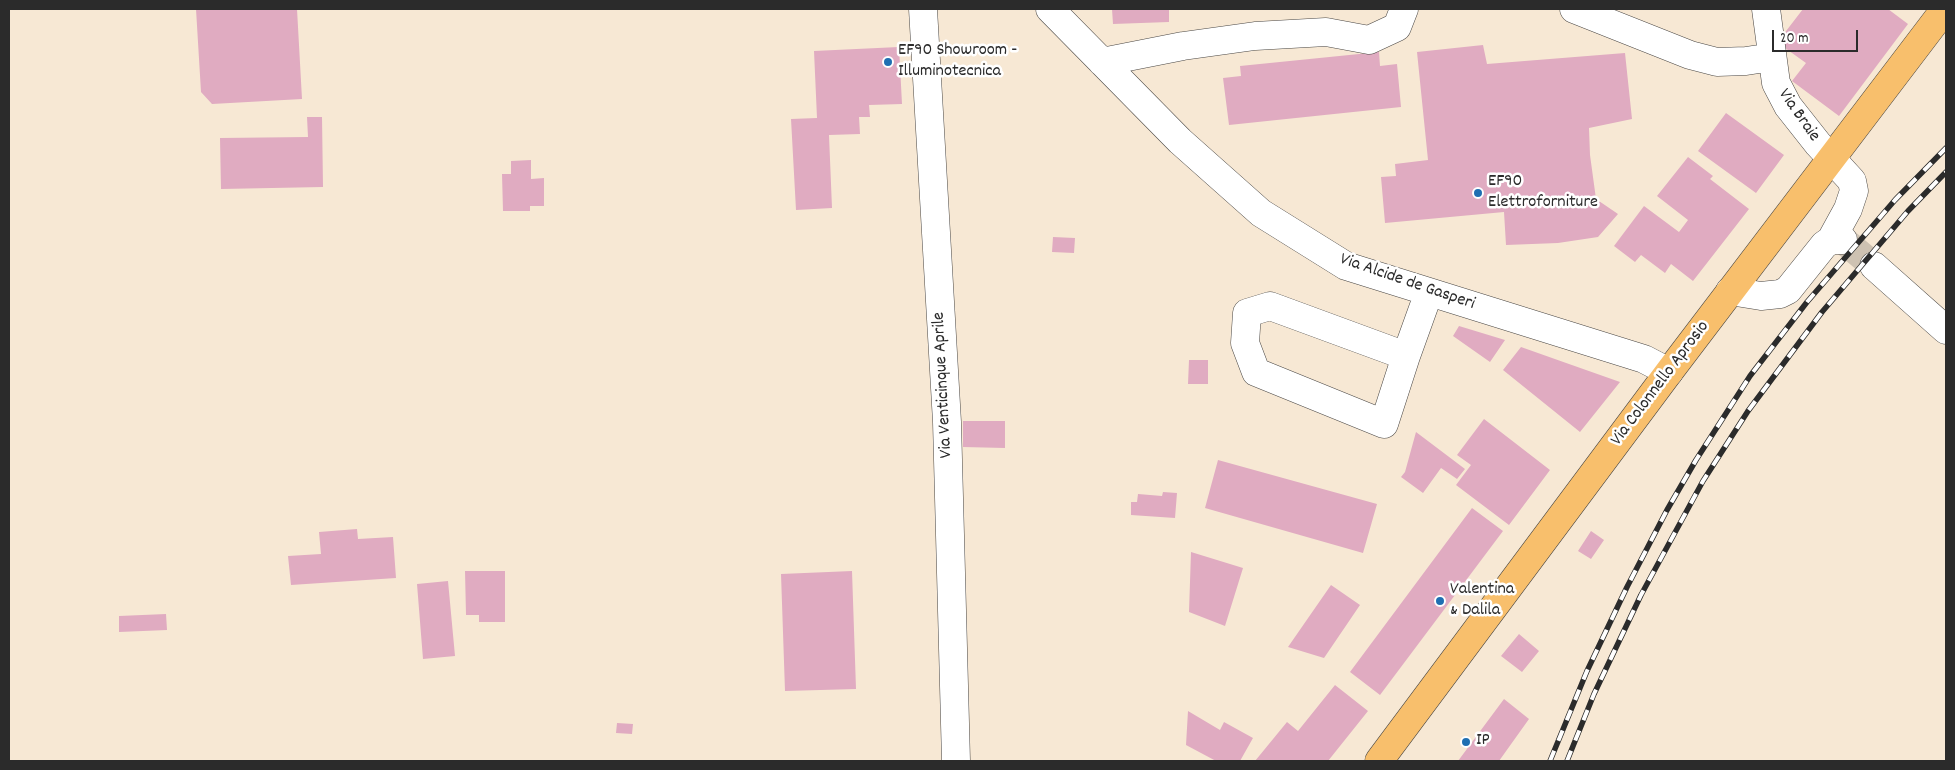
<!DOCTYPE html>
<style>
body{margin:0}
#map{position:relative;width:1955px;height:770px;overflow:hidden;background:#f7e8d4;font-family:Dekko,sans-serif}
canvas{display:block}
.frame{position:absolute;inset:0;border:10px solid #2b2b2b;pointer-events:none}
.scale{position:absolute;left:1772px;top:30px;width:86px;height:22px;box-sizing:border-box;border:2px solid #2b2b2b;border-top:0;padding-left:6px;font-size:15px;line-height:18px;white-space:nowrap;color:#2b2b2b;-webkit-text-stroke:4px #fff;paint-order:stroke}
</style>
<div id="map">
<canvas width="1955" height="770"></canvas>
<div class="frame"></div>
<div class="scale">20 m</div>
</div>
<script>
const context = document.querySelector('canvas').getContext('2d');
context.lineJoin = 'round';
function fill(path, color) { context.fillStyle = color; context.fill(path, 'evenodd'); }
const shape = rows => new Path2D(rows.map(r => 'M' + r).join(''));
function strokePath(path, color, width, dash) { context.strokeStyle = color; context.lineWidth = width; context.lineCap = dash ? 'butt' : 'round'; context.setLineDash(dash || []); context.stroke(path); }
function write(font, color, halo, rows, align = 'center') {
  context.font = font + ' Dekko,sans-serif'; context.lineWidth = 5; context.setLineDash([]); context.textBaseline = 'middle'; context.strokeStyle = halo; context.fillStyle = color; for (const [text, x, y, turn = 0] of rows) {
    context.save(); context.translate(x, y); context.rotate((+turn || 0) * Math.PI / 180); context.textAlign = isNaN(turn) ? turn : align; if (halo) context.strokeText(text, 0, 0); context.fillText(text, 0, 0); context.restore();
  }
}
fill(shape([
 [196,9,297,9,302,99,212,104,201,92],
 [1112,9,1169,9,1169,22,1113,24],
 [1803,9,1888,9,1908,24,1839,116,1792,81,1806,63,1785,48,1783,35],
 [1483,45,1487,64,1625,53,1632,119,1589,128,1590,155,1596,199,1618,214,1598,237,1558,243,1506,245,1504,212,1385,223,1381,177,1396,176,1395,164,1428,160,1417,52],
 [899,47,902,104,869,105,870,117,859,117,860,134,829,135,832,208,796,210,791,119,817,118,814,51],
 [1379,52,1380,66,1397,64,1401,107,1229,125,1223,78,1241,76,1240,66],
 [1726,113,1784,155,1756,193,1698,151],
 [307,117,322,117,323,187,221,189,220,138,308,137],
 [1688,157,1713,176,1710,179,1749,209,1693,281,1671,264,1665,273,1641,255,1635,262,1614,246,1644,206,1679,232,1688,220,1657,196],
 [531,160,531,179,544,178,544,206,530,206,530,211,503,211,502,174,511,174,511,161],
 [1053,237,1075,238,1074,253,1052,252],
 [1459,326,1505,340,1490,362,1453,336],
 [1521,347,1569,364,1620,382,1580,432,1503,370],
 [1189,360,1208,360,1208,384,1188,384],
 [1484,419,1550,470,1509,525,1456,485,1471,465,1457,455],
 [963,421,1005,421,1005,448,963,447],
 [1416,432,1465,469,1457,479,1441,468,1423,493,1401,477,1405,472],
 [1218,460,1377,504,1363,553,1205,508],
 [1163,492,1177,493,1175,518,1131,515,1131,502,1137,502,1138,494,1162,496],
 [1472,508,1503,531,1380,695,1350,672],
 [357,529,358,539,393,537,396,578,291,585,288,556,321,554,319,532],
 [1591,531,1604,540,1591,559,1578,551],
 [1191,552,1243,568,1225,626,1189,612],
 [465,571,505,571,505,622,479,622,479,615,466,615],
 [852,571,856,689,785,691,781,574],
 [448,581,455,656,423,659,417,584],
 [1331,585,1360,605,1324,658,1288,647],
 [166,614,167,630,119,632,119,616],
 [1519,634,1539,651,1522,672,1501,656],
 [1335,685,1368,711,1328,761,1255,761,1287,722,1298,731],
 [1504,699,1529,719,1499,761,1458,761],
 [1188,711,1220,730,1224,722,1253,738,1240,761,1216,761,1186,745],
 [617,723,633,724,632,734,616,733]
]), '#e0abc1');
strokePath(shape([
 [1843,240,1874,266]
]), '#cec2b2', 28, [28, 14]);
const minor = shape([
 [923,9,947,422,956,761],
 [1050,9,1180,141,1261,213,1346,266,1644,359,1669,372],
 [1574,9,1690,55,1717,62,1746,61,1772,57],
 [1766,9,1776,83,1788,106,1818,144,1852,181,1854,191,1848,209,1831,240],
 [1102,62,1183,46,1255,36,1326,32,1369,40,1397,27,1404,9],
 [1874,266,1946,330],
 [1730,291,1761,296,1780,294,1788,290,1824,245,1831,240,1843,240],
 [1406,356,1384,424,1256,372,1245,343,1247,313,1270,306,1406,356,1429,292]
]);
const major = shape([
 [1379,761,1669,372,1945,9]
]);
strokePath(minor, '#4a4744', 29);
strokePath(major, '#4a4744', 29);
strokePath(minor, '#fff', 28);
strokePath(major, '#f8bf6c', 28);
const rail = shape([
 [1550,761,1587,671,1627,587,1667,510,1696,460,1750,376,1807,302,1895,200,1946,148],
 [1567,761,1594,694,1641,595,1703,481,1748,411,1822,312,1908,211,1946,172]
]);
strokePath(rail, '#2b2b2b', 5.5);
strokePath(rail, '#fff', 4, [11]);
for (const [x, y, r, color] of [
 [888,62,5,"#1f6fb2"],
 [1478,193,5,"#1f6fb2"],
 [1440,601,5,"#1f6fb2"],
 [1466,742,5,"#1f6fb2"]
]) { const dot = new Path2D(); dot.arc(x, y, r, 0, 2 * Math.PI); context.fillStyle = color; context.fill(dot); strokePath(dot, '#fff', 2); }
write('18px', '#2b2b2b', '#fff', [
 ["EF90 Showroom -",898,52],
 ["Illuminotecnica",898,73],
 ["EF90",1488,183],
 ["Elettroforniture",1488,204],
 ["Valentina",1450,591],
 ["& Dalila",1450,612],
 ["IP",1476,742]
], 'left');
write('18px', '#2b2b2b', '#fff', [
 ["Via Braie",1798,116,55],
 ["Via Alcide de Gasperi",1407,283,19],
 ["Via Colonnello Aprosio",1661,384,-53],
 ["Via Venticinque Aprile",944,385,-93]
]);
</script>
